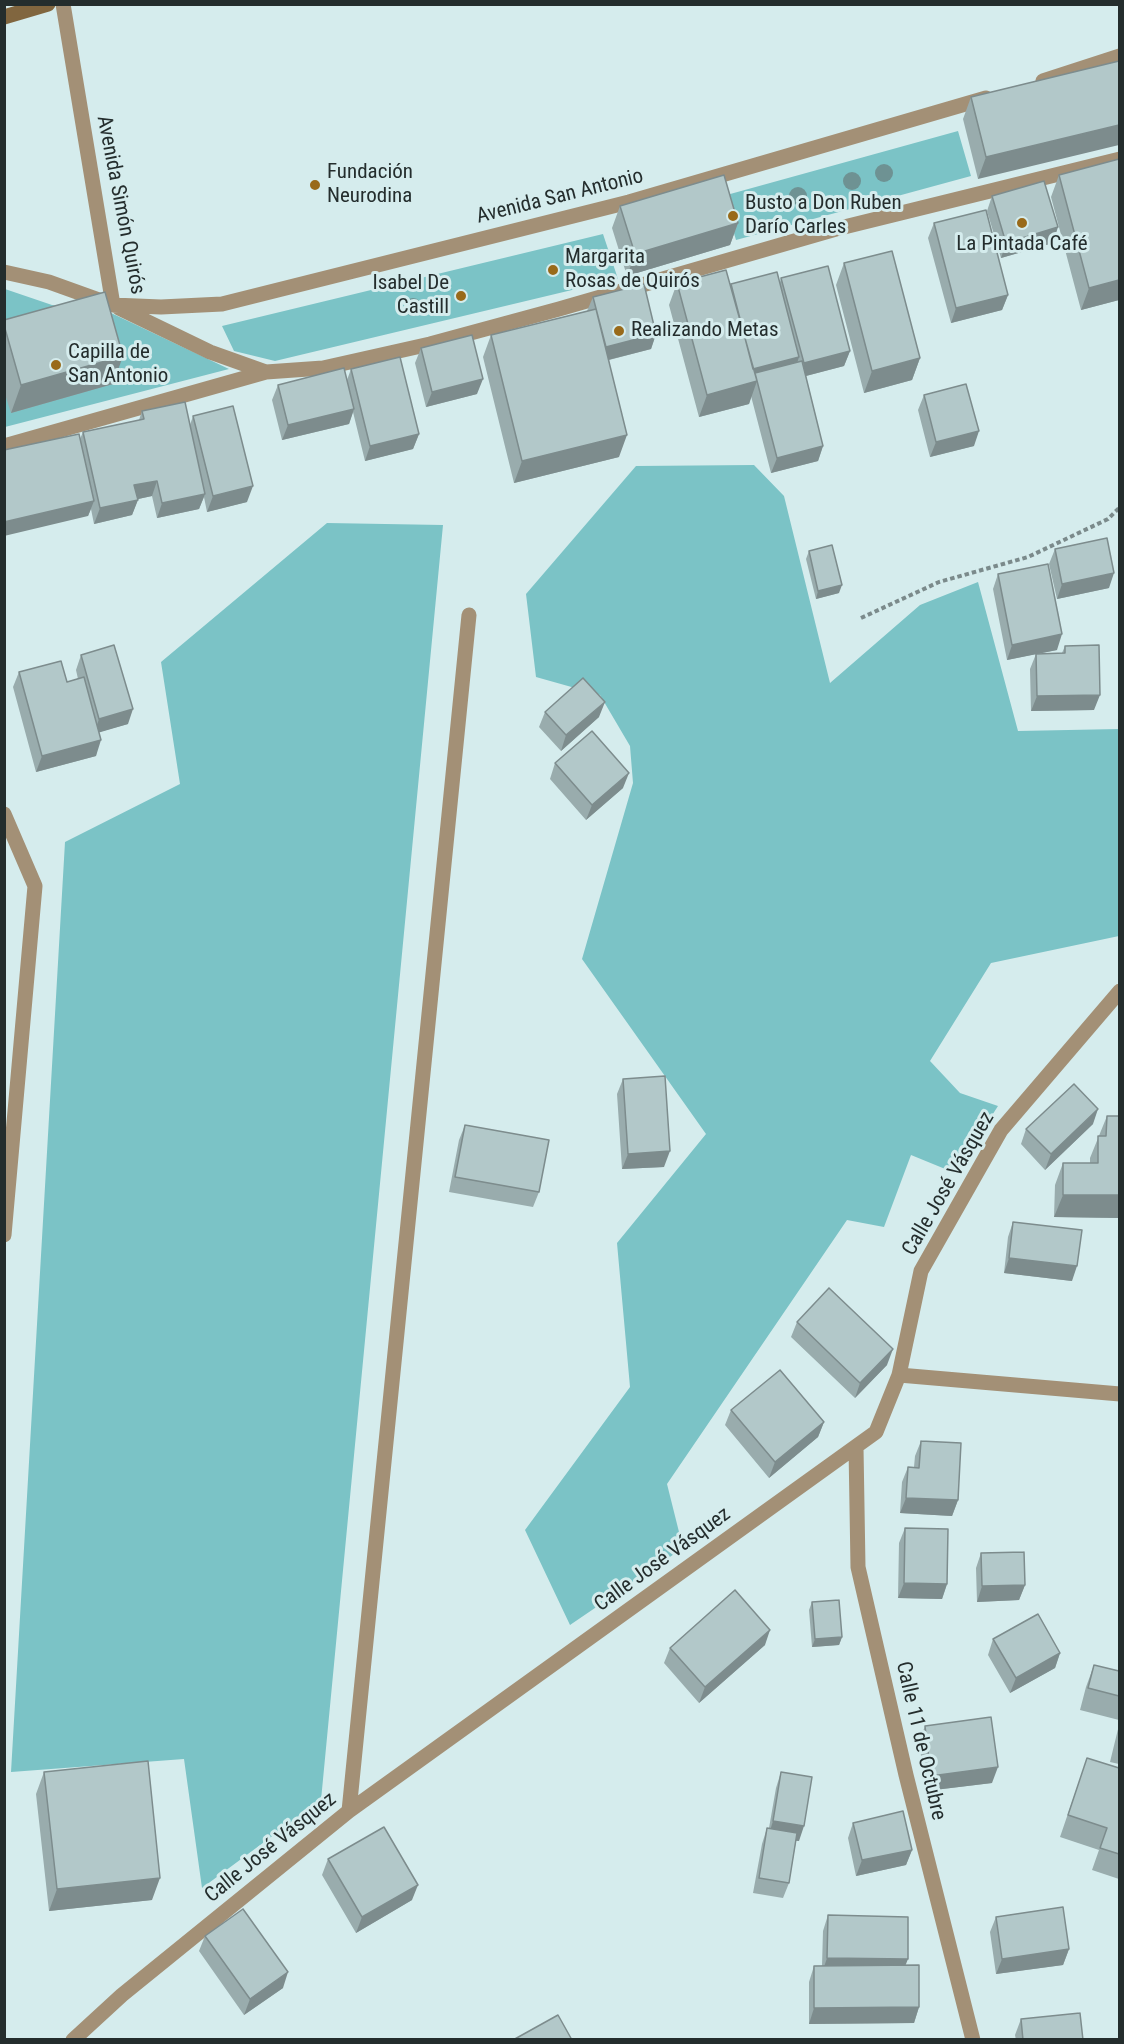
<!DOCTYPE html>
<meta charset="utf-8">
<style>
body{margin:0}
#map{position:relative;width:1124px;height:2044px;overflow:hidden;background:#d5eced;font-family:"Roboto Condensed",sans-serif}
canvas{display:block}
.frame{position:absolute;inset:0;border:6px solid #242d2d;pointer-events:none}
</style>
<div id="map">
<canvas width="1124" height="2044"></canvas>
<div class="frame"></div>
</div>
<script>
const context = document.querySelector('canvas').getContext('2d');
context.lineJoin = 'round';
function fill(path, color) { context.fillStyle = color; context.fill(path, 'evenodd'); }
const shape = rows => new Path2D(rows.map(r => 'M' + r).join(''));
function strokePath(path, color, width, dash) { context.strokeStyle = color; context.lineWidth = width; context.lineCap = dash ? 'butt' : 'round'; context.setLineDash(dash || []); context.stroke(path); }
function write(font, color, halo, rows, align = 'center') {
  context.font = font + ' "Roboto Condensed",sans-serif'; context.lineWidth = 6; context.setLineDash([]); context.textBaseline = 'middle'; context.strokeStyle = halo; context.fillStyle = color; for (const [text, x, y, turn = 0] of rows) {
    context.save(); context.translate(x, y); context.rotate((+turn || 0) * Math.PI / 180); context.textAlign = isNaN(turn) ? turn : align; if (halo) context.strokeText(text, 0, 0); context.fillText(text, 0, 0); context.restore();
  }
}
fill(shape([
 [958,131,971,176,736,240,723,196],
 [603,234,618,279,275,361,234,351,222,326],
 [5,289,52,305,109,312,229,369,5,427],
 [754,465,784,496,830,683,920,605,978,582,1018,731,1119,729,1119,936,991,963,930,1061,960,1093,998,1106,955,1173,911,1155,884,1227,847,1220,667,1484,683,1548,570,1625,525,1530,630,1387,617,1243,706,1134,582,959,633,783,630,746,600,695,536,677,526,594,636,466],
 [327,523,443,525,321,1800,202,1888,184,1759,11,1772,65,842,180,784,161,662]
]), '#7bc3c6');
strokePath(shape([
 [861,618,939,582,1028,557,1108,519,1120,507]
]), '#7b8a8b', 4, [4.5, 3]);
strokePath(shape([
 [63,4,113,305],
 [1043,81,1120,56],
 [4,272,49,282,113,305,161,307,222,304,629,202,986,98],
 [119,308,210,352,266,372,323,368,430,344,559,309,836,229,1120,159],
 [4,446,266,372],
 [4,814,35,886,4,1235],
 [899,1375,1120,1394],
 [856,1447,858,1567,906,1775,973,2040],
 [349,1811,469,615],
 [73,2040,122,1995,349,1811,876,1432,899,1375,921,1271,1001,1130,1120,991]
]), '#a39076', 15);
strokePath(shape([
 [4,17,48,4]
]), '#81663f', 15);
context.fillStyle = '#6e9293';
for (const [x, y] of [
 [884,173],
 [852,181],
 [798,196],
 [413,307]
]) { context.beginPath(); context.arc(x, y, 9, 0, 2 * Math.PI); context.fill(); }
fill(shape([
 [1119,61,978,179,963,119,971,97],
 [1119,159,1119,300,1081,310,1051,197,1059,175],
 [992,196,1053,243,1001,258,987,211],
 [620,206,738,223,730,245,627,276,612,228],
 [934,223,1008,295,1002,310,951,323,928,238],
 [844,263,920,358,912,380,864,393,836,285],
 [781,278,850,351,844,366,806,376,823,446,818,461,771,473,751,396,749,404,699,417,669,305,677,283,731,285,780,282],
 [593,297,656,334,651,349,609,360,619,457,514,483,483,357,491,335,587,311],
 [4,320,113,384,11,413,4,391],
 [421,348,477,394,426,407,415,363],
 [351,369,419,434,413,449,365,461,353,412,349,424,282,440,272,400,278,385,347,380],
 [924,395,974,446,930,457,918,410],
 [142,411,190,425,193,416,247,502,207,512,204,497,199,509,157,518,152,496,138,499,132,515,94,524,91,509,88,516,80,439,83,432,139,420],
 [1055,549,1109,588,1057,599,1049,564],
 [809,551,839,593,816,599,806,559],
 [998,574,1057,650,1037,654,1062,653,1065,646,1094,710,1031,711,1030,669,1036,654,1007,660,993,589],
 [81,655,128,724,99,732,96,756,36,772,13,687,19,672,67,682,78,679,76,670],
 [545,712,599,717,561,751,539,727],
 [555,763,623,788,586,820,550,779],
 [623,1079,664,1167,622,1169,617,1094],
 [1107,1116,1119,1116,1119,1218,1054,1217,1055,1185,1063,1163,1090,1163,1090,1158],
 [1093,1124,1045,1170,1021,1144,1026,1129],
 [465,1125,539,1192,533,1207,449,1192,459,1140],
 [1013,1222,1072,1281,1004,1273,1008,1237],
 [797,1322,887,1365,855,1398,791,1337],
 [731,1410,824,1422,818,1437,769,1478,725,1425],
 [921,1441,958,1500,952,1516,900,1513,902,1482,908,1467,914,1467,915,1456],
 [905,1528,947,1584,942,1599,898,1598,899,1543],
 [981,1553,1025,1585,1019,1600,977,1602,976,1568],
 [812,1602,842,1637,839,1645,812,1647,809,1610],
 [993,1639,1060,1653,1055,1668,1010,1693,988,1655],
 [765,1645,699,1703,664,1663,670,1648],
 [1094,1665,1119,1671,1119,1720,1080,1710,1086,1687],
 [1119,1725,1119,1764,1110,1762],
 [925,1726,992,1783,926,1791,919,1742],
 [1087,1758,1119,1768,1119,1879,1092,1870,1099,1850,1060,1837],
 [44,1772,152,1900,49,1911,36,1794],
 [781,1772,799,1841,796,1841,789,1883,783,1898,753,1893,762,1844,767,1828,769,1828,776,1788],
 [853,1823,912,1850,906,1865,856,1876,848,1838],
 [328,1859,412,1900,356,1933,322,1875],
 [828,1915,905,1965,919,2007,914,2023,809,2024,809,1982,814,1966,822,1966,823,1931],
 [996,1917,1069,1949,1063,1965,996,1974,990,1932],
 [205,1936,283,1988,244,2015,199,1951],
 [1021,2019,1083,2040,1016,2040,1015,2035]
]), '#99acad');
fill(shape([
 [1119,125,1119,145,978,179,986,157],
 [738,223,730,245,627,276,635,254],
 [1058,227,1053,243,1001,258,1006,243],
 [1119,280,1119,300,1081,310,1089,288],
 [1008,295,1002,310,951,323,956,308],
 [656,334,651,349,600,362,605,347],
 [850,351,844,366,798,378,804,363],
 [123,356,113,384,11,413,21,385],
 [799,357,794,373,757,381,749,404,699,417,707,395,753,369],
 [920,358,912,380,864,393,872,371],
 [483,379,477,394,426,407,432,392],
 [354,409,349,424,282,440,288,425],
 [979,431,974,446,930,457,936,442],
 [419,434,413,449,365,461,370,446],
 [627,435,619,457,514,483,522,461],
 [823,446,818,461,771,473,777,458],
 [157,481,152,496,129,501,134,485],
 [253,486,247,502,207,512,213,496],
 [205,494,199,509,157,518,162,503],
 [138,500,132,515,94,524,100,508],
 [94,501,88,516,4,536,4,522],
 [1114,573,1109,588,1057,599,1062,584],
 [842,585,839,593,816,599,818,591],
 [1062,634,1057,650,1007,660,1012,645],
 [1100,695,1094,710,1031,711,1037,696],
 [605,702,599,717,561,751,566,735],
 [133,709,128,724,94,734,99,719],
 [101,740,96,756,36,772,42,756],
 [629,773,623,788,586,820,592,805],
 [1098,1109,1093,1124,1045,1170,1051,1154],
 [670,1151,664,1167,622,1169,628,1154],
 [1063,1195,1119,1195,1119,1218,1054,1217],
 [1009,1258,1077,1266,1072,1281,1004,1273],
 [893,1349,887,1365,855,1398,860,1383],
 [824,1422,818,1437,769,1478,775,1462],
 [906,1498,958,1500,952,1516,900,1513],
 [904,1583,947,1584,942,1599,898,1598],
 [1025,1585,1019,1600,977,1602,982,1586],
 [770,1630,765,1645,699,1703,705,1687],
 [842,1637,839,1645,812,1647,815,1639],
 [1060,1653,1055,1668,1010,1693,1016,1678],
 [998,1767,992,1783,926,1791,931,1776],
 [773,1821,804,1826,799,1841,768,1837],
 [912,1850,906,1865,856,1876,862,1860],
 [160,1878,152,1900,49,1911,57,1889],
 [418,1885,412,1900,356,1933,362,1917],
 [1069,1949,1063,1965,996,1974,1002,1959],
 [827,1958,908,1959,902,1974,822,1973],
 [288,1972,283,1988,244,2015,250,1999],
 [919,2007,914,2023,809,2024,814,2008]
]), '#7d8c8d');
const building = shape([
 [1119,61,1119,125,986,157,971,97,1119,61],
 [1119,159,1119,280,1089,288,1059,175,1119,159],
 [724,175,738,223,635,254,620,206,724,175],
 [1044,181,1058,227,1006,243,992,196,1044,181],
 [986,210,1008,295,956,308,934,223,986,210],
 [892,251,920,358,872,371,844,263,892,251],
 [828,266,850,351,804,363,781,278,828,266],
 [726,270,757,381,707,395,677,283,726,270],
 [777,272,799,357,753,369,731,284,777,272],
 [644,284,656,334,606,347,593,297,644,284],
 [105,292,123,356,21,385,4,325,4,320,105,292],
 [596,309,627,435,522,461,491,335,596,309],
 [472,335,483,379,432,392,421,348,472,335],
 [400,357,419,434,370,446,351,369,400,357],
 [802,361,823,446,777,458,755,373,802,361],
 [344,368,354,409,288,425,278,385,344,368],
 [966,384,979,431,936,442,924,395,966,384],
 [185,402,205,494,162,503,157,481,134,485,138,500,100,508,83,432,144,419,142,411,185,402],
 [233,406,253,486,213,496,193,416,233,406],
 [79,434,94,501,4,522,4,450,79,434],
 [1107,538,1114,573,1062,584,1055,549,1107,538],
 [832,545,842,585,818,591,809,551,832,545],
 [1048,564,1062,634,1012,645,998,574,1048,564],
 [114,645,133,709,99,719,81,655,114,645],
 [1099,645,1100,695,1037,696,1036,654,1065,653,1065,646,1099,645],
 [61,661,67,682,84,677,101,740,42,756,19,672,61,661],
 [583,678,605,702,566,735,545,712,583,678],
 [592,731,629,773,592,805,555,763,592,731],
 [665,1076,670,1151,628,1154,623,1079,665,1076],
 [1074,1084,1098,1109,1051,1154,1026,1129,1074,1084],
 [1107,1116,1119,1116,1119,1195,1063,1195,1063,1163,1098,1163,1098,1136,1106,1136,1107,1116],
 [465,1125,549,1140,539,1192,455,1177,465,1125],
 [1013,1222,1082,1230,1077,1266,1009,1258,1013,1222],
 [829,1288,893,1349,860,1383,797,1322,829,1288],
 [780,1370,824,1422,775,1462,731,1410,780,1370],
 [921,1441,961,1443,958,1500,906,1498,908,1467,919,1468,921,1441],
 [905,1528,948,1529,947,1584,904,1583,905,1528],
 [1024,1552,1025,1585,982,1586,981,1553,1024,1552],
 [735,1590,770,1630,705,1687,670,1648,735,1590],
 [839,1600,842,1637,815,1639,812,1602,839,1600],
 [1038,1614,1060,1653,1016,1678,993,1639,1038,1614],
 [1094,1665,1119,1671,1119,1696,1088,1688,1094,1665],
 [991,1717,998,1767,931,1776,925,1726,991,1717],
 [1087,1758,1119,1768,1119,1854,1100,1848,1107,1828,1068,1815,1087,1758],
 [148,1761,160,1878,57,1889,44,1772,148,1761],
 [781,1772,812,1777,804,1826,773,1821,781,1772],
 [903,1811,912,1850,862,1860,853,1823,903,1811],
 [384,1827,418,1885,362,1917,328,1859,384,1827],
 [767,1828,797,1833,789,1883,759,1878,767,1828],
 [1063,1907,1069,1949,1002,1959,996,1917,1063,1907],
 [243,1909,288,1972,250,1999,205,1936,243,1909],
 [828,1915,908,1917,908,1959,827,1958,828,1915],
 [919,1965,919,2007,814,2008,814,1966,919,1965],
 [1080,2013,1083,2040,1023,2040,1021,2019,1080,2013],
 [558,2015,572,2040,513,2040,558,2015]
]);
fill(building, '#b2c8c9');
strokePath(building, '#7d8c8d', 1.5);
for (const [x, y, r, color] of [
 [315,185,6,"#996a1a"],
 [733,216,6,"#996a1a"],
 [1022,223,6,"#996a1a"],
 [553,270,6,"#996a1a"],
 [461,296,6,"#996a1a"],
 [619,331,6,"#996a1a"],
 [56,365,6,"#996a1a"]
]) { const dot = new Path2D(); dot.arc(x, y, r, 0, 2 * Math.PI); context.fillStyle = color; context.fill(dot); strokePath(dot, '#d5eced', 2); }
write('21px', '#242d2d', '#d5eced', [
 ["Fundación",327,173],
 ["Neurodina",327,197],
 ["Busto a Don Ruben",745,204],
 ["Darío Carles",745,228],
 ["La Pintada Café",1022,245,"center"],
 ["Margarita",565,258],
 ["Rosas de Quirós",565,282],
 ["Isabel De",449,284,"right"],
 ["Castill",449,308,"right"],
 ["Realizando Metas",631,331],
 ["Capilla de",68,353],
 ["San Antonio",68,377]
], 'left');
write('21px', '#242d2d', '#d5eced', [
 ["Avenida San Antonio",560,197,-14],
 ["Avenida Simón Quirós",120,205,79],
 ["Calle José Vásquez",949,1184,-60],
 ["Calle José Vásquez",663,1560,-36],
 ["Calle 11 de Octubre",920,1741,77],
 ["Calle José Vásquez",271,1848,-39]
]);
</script>
